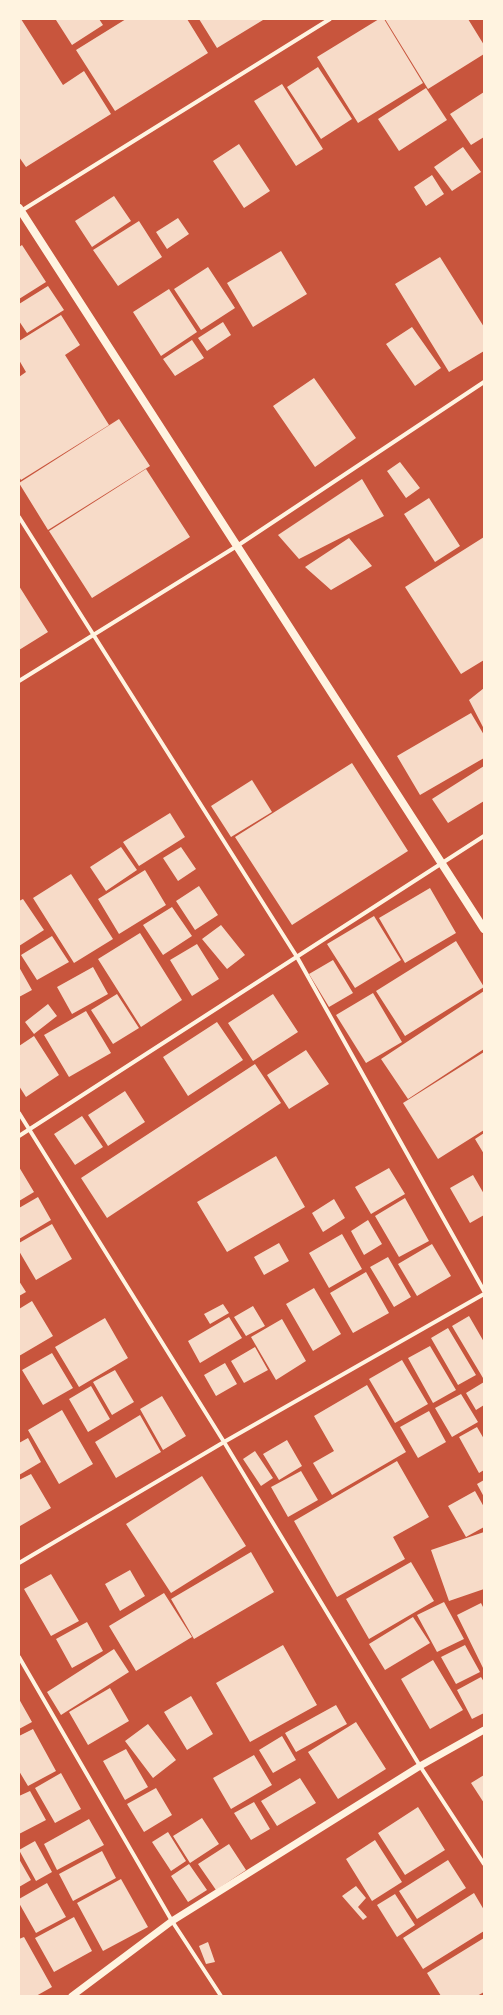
<!DOCTYPE html>
<style>
body{margin:0}
#map{position:relative;width:503px;height:2015px;overflow:hidden;background:#c8553d;font-family:"Sofia Sans Condensed",sans-serif}
canvas{display:block}
.frame{position:absolute;inset:0;border:20px solid #fff3e0;pointer-events:none}
</style>
<div id="map">
<canvas width="503" height="2015"></canvas>
<div class="frame"></div>
</div>
<script>
const context = document.querySelector('canvas').getContext('2d');
context.lineJoin = 'round';
function fill(path, color) { context.fillStyle = color; context.fill(path, 'evenodd'); }
const shape = rows => new Path2D(rows.map(r => 'M' + r).join(''));
function strokePath(path, color, width, dash) { context.strokeStyle = color; context.lineWidth = width; context.lineCap = dash ? 'butt' : 'round'; context.setLineDash(dash || []); context.stroke(path); }
fill(shape([
 [19,19,21,19,63,85,84,71,111,114,26,167,19,157],
 [99,19,103,25,72,45,56,20],
 [126,19,187,19,208,53,115,111,76,50],
 [199,19,262,19,263,20,217,48],
 [379,19,384,19,423,83,358,123,317,57],
 [385,19,468,19,484,45,484,54,428,89],
 [318,67,352,119,321,139,287,87],
 [282,84,323,149,296,166,254,101],
 [426,88,447,120,399,151,378,119],
 [484,92,484,137,471,145,450,114],
 [239,144,270,191,244,208,213,161],
 [463,147,481,172,452,191,434,167],
 [432,175,444,194,426,206,414,187],
 [114,196,131,221,92,247,75,221],
 [178,218,189,234,167,249,156,232],
 [139,221,162,257,118,286,93,250],
 [22,245,46,282,19,299,19,247],
 [281,251,307,294,253,327,227,283],
 [440,257,484,327,484,351,449,372,395,284],
 [208,267,235,308,201,330,174,289],
 [48,286,64,310,27,333,19,321,19,304],
 [169,289,197,332,161,356,133,312],
 [61,315,80,345,65,355,109,425,21,480,19,477,19,377,26,372,19,360,19,341],
 [223,322,231,335,207,351,198,338],
 [412,327,441,368,415,386,386,344],
 [192,340,204,358,175,376,163,359],
 [314,378,356,438,315,467,273,406],
 [119,419,150,466,48,530,19,483],
 [400,462,420,488,406,498,387,471],
 [146,469,190,537,92,598,49,531],
 [362,479,384,516,299,559,278,535],
 [429,498,460,546,435,562,404,514],
 [484,537,484,660,461,674,405,587],
 [349,538,372,566,331,590,305,567],
 [19,586,48,632,19,650],
 [484,688,484,729,469,700],
 [471,713,484,735,484,758,420,795,397,756],
 [352,763,408,851,292,925,235,837],
 [484,766,484,801,448,823,432,799],
 [252,780,272,812,231,837,211,806],
 [170,813,185,837,139,866,123,842],
 [121,847,137,870,106,891,90,867],
 [181,847,196,869,178,881,163,858],
 [145,870,166,905,119,934,98,899],
 [71,874,113,939,74,963,33,898],
 [199,886,218,915,195,930,176,901],
 [430,888,456,933,405,963,379,918],
 [23,899,44,930,19,946,19,901],
 [172,907,192,936,163,955,143,925],
 [374,916,401,960,355,988,327,944],
 [221,925,245,955,227,969,202,939],
 [140,933,182,1000,141,1027,98,959],
 [52,936,69,962,37,980,21,955],
 [456,941,484,987,405,1036,376,991],
 [197,944,219,979,192,996,170,960],
 [333,960,353,993,329,1007,309,974],
 [19,967,32,990,19,997],
 [93,967,108,994,72,1014,57,987],
 [484,991,484,1049,408,1099,381,1059],
 [373,993,402,1042,366,1063,336,1015],
 [117,994,139,1028,113,1044,91,1010],
 [273,994,298,1032,253,1061,228,1023],
 [48,1004,57,1016,34,1034,25,1022],
 [86,1011,111,1053,69,1077,44,1035],
 [217,1022,243,1060,188,1096,163,1057],
 [34,1036,59,1075,26,1097,19,1086,19,1046],
 [306,1050,329,1084,289,1109,267,1075],
 [484,1052,484,1130,438,1159,403,1103],
 [255,1064,281,1103,107,1218,81,1178],
 [125,1091,145,1122,108,1146,88,1115],
 [82,1116,103,1147,75,1165,54,1134],
 [484,1133,484,1154,475,1139],
 [276,1156,305,1207,227,1252,197,1202],
 [19,1167,34,1192,19,1201],
 [389,1168,405,1194,371,1214,355,1187],
 [473,1175,484,1194,484,1215,470,1223,450,1188],
 [38,1197,51,1220,19,1239,19,1208],
 [405,1198,429,1241,399,1257,375,1216],
 [334,1199,345,1218,323,1232,312,1213],
 [368,1220,382,1244,364,1255,351,1231],
 [52,1224,72,1259,36,1280,19,1251,19,1243],
 [342,1234,362,1269,329,1288,309,1253],
 [279,1243,289,1261,264,1275,254,1257],
 [432,1244,451,1276,417,1296,398,1264],
 [388,1257,411,1297,394,1307,370,1267],
 [366,1272,389,1313,353,1333,330,1293],
 [19,1281,26,1292,19,1296],
 [314,1288,341,1334,313,1351,286,1304],
 [32,1301,53,1336,19,1356,19,1309],
 [223,1304,229,1313,210,1324,204,1314],
 [253,1306,265,1326,246,1336,234,1317],
 [469,1316,484,1342,483,1378,452,1326],
 [229,1317,242,1338,200,1363,188,1341],
 [105,1318,128,1358,79,1387,55,1347],
 [282,1319,306,1361,276,1380,251,1337],
 [448,1328,476,1375,458,1385,431,1338],
 [430,1346,456,1390,433,1403,408,1358],
 [255,1347,268,1370,244,1383,231,1361],
 [52,1353,73,1388,43,1405,22,1370],
 [402,1360,428,1404,395,1423,369,1379],
 [225,1363,237,1384,216,1396,204,1375],
 [115,1370,134,1402,112,1415,93,1382],
 [484,1382,484,1405,476,1410,466,1393],
 [367,1385,406,1452,332,1495,313,1463,334,1451,314,1416],
 [91,1386,110,1419,88,1432,69,1399],
 [461,1394,478,1422,452,1437,435,1408],
 [162,1396,186,1436,163,1450,140,1409],
 [62,1410,93,1464,59,1484,28,1430],
 [429,1411,446,1442,418,1458,400,1427],
 [140,1415,161,1452,116,1478,95,1442],
 [477,1427,484,1439,484,1470,479,1473,459,1437],
 [28,1438,41,1462,19,1475,19,1443],
 [287,1440,302,1466,279,1480,263,1454],
 [255,1451,273,1478,261,1486,243,1459],
 [397,1461,429,1517,393,1537,405,1559,337,1597,294,1521],
 [301,1471,318,1500,288,1517,271,1487],
 [31,1474,51,1508,20,1526,19,1480],
 [202,1476,246,1546,171,1593,126,1524],
 [484,1480,484,1497,477,1484],
 [475,1491,484,1507,484,1527,466,1537,448,1506],
 [484,1532,484,1589,449,1601,431,1550],
 [251,1552,274,1592,194,1639,171,1599],
 [411,1562,434,1601,369,1639,346,1599],
 [130,1570,145,1596,120,1611,105,1584],
 [51,1574,79,1621,51,1636,24,1589],
 [164,1593,192,1637,136,1671,109,1626],
 [444,1602,464,1639,437,1652,417,1615],
 [481,1603,484,1609,484,1670,457,1615],
 [413,1617,430,1643,385,1670,369,1644],
 [87,1622,103,1651,72,1668,56,1639],
 [283,1645,317,1705,250,1742,216,1683],
 [465,1645,480,1672,456,1684,441,1657],
 [114,1649,129,1672,61,1715,47,1692],
 [433,1660,463,1710,430,1729,401,1679],
 [481,1677,484,1682,484,1713,472,1719,457,1690],
 [110,1688,129,1721,88,1745,69,1712],
 [191,1696,213,1734,187,1750,164,1712],
 [19,1699,32,1722,19,1729],
 [336,1705,347,1724,296,1752,285,1733],
 [356,1722,386,1769,338,1799,308,1752],
 [148,1724,176,1760,153,1778,125,1741],
 [33,1729,56,1771,28,1786,19,1771,19,1736],
 [282,1736,296,1760,273,1773,259,1750],
 [126,1749,148,1787,125,1800,103,1761],
 [254,1755,272,1785,231,1809,213,1778],
 [61,1773,81,1809,55,1823,35,1788],
 [484,1775,484,1803,471,1783],
 [300,1778,316,1803,277,1826,261,1801],
 [156,1788,172,1815,144,1832,127,1804],
 [30,1791,46,1820,19,1834,19,1796],
 [254,1802,270,1829,251,1840,234,1813],
 [418,1807,445,1850,405,1875,378,1833],
 [202,1818,219,1844,190,1863,173,1836],
 [89,1819,104,1845,57,1870,44,1844],
 [168,1832,186,1861,171,1871,152,1842],
 [375,1840,402,1882,372,1901,346,1859],
 [35,1841,52,1872,36,1881,19,1850],
 [229,1844,246,1870,216,1890,198,1864],
 [102,1851,116,1878,73,1901,59,1874],
 [19,1859,31,1880,19,1887],
 [448,1860,466,1888,417,1919,399,1891],
 [189,1864,207,1890,188,1902,171,1876],
 [121,1879,148,1927,103,1951,77,1903],
 [47,1883,66,1917,36,1933,19,1903,19,1899],
 [356,1886,366,1898,358,1907,367,1917,363,1920,342,1896],
 [474,1893,484,1910,484,1931,423,1969,403,1938],
 [395,1894,415,1925,397,1937,377,1905],
 [74,1917,92,1951,54,1972,35,1938],
 [24,1937,52,1987,36,1996,19,1996,19,1939],
 [484,1938,484,1992,477,1996,441,1996,427,1973],
 [208,1942,215,1962,206,1964,199,1946]
]), '#f7dbc8');
strokePath(shape([
 [21,211,330,19],
 [19,517,297,957,484,1291],
 [19,681,237,546,484,382],
 [19,1113,224,1442,420,1766,484,1864],
 [19,1136,484,836],
 [19,1563,224,1442,484,1294],
 [19,1657,172,1921,221,1996]
]), '#fff3e0', 4);
strokePath(shape([
 [72,1996,172,1921,420,1766,484,1730]
]), '#fff3e0', 7);
strokePath(shape([
 [19,208,484,929]
]), '#fff3e0', 8);
</script>
